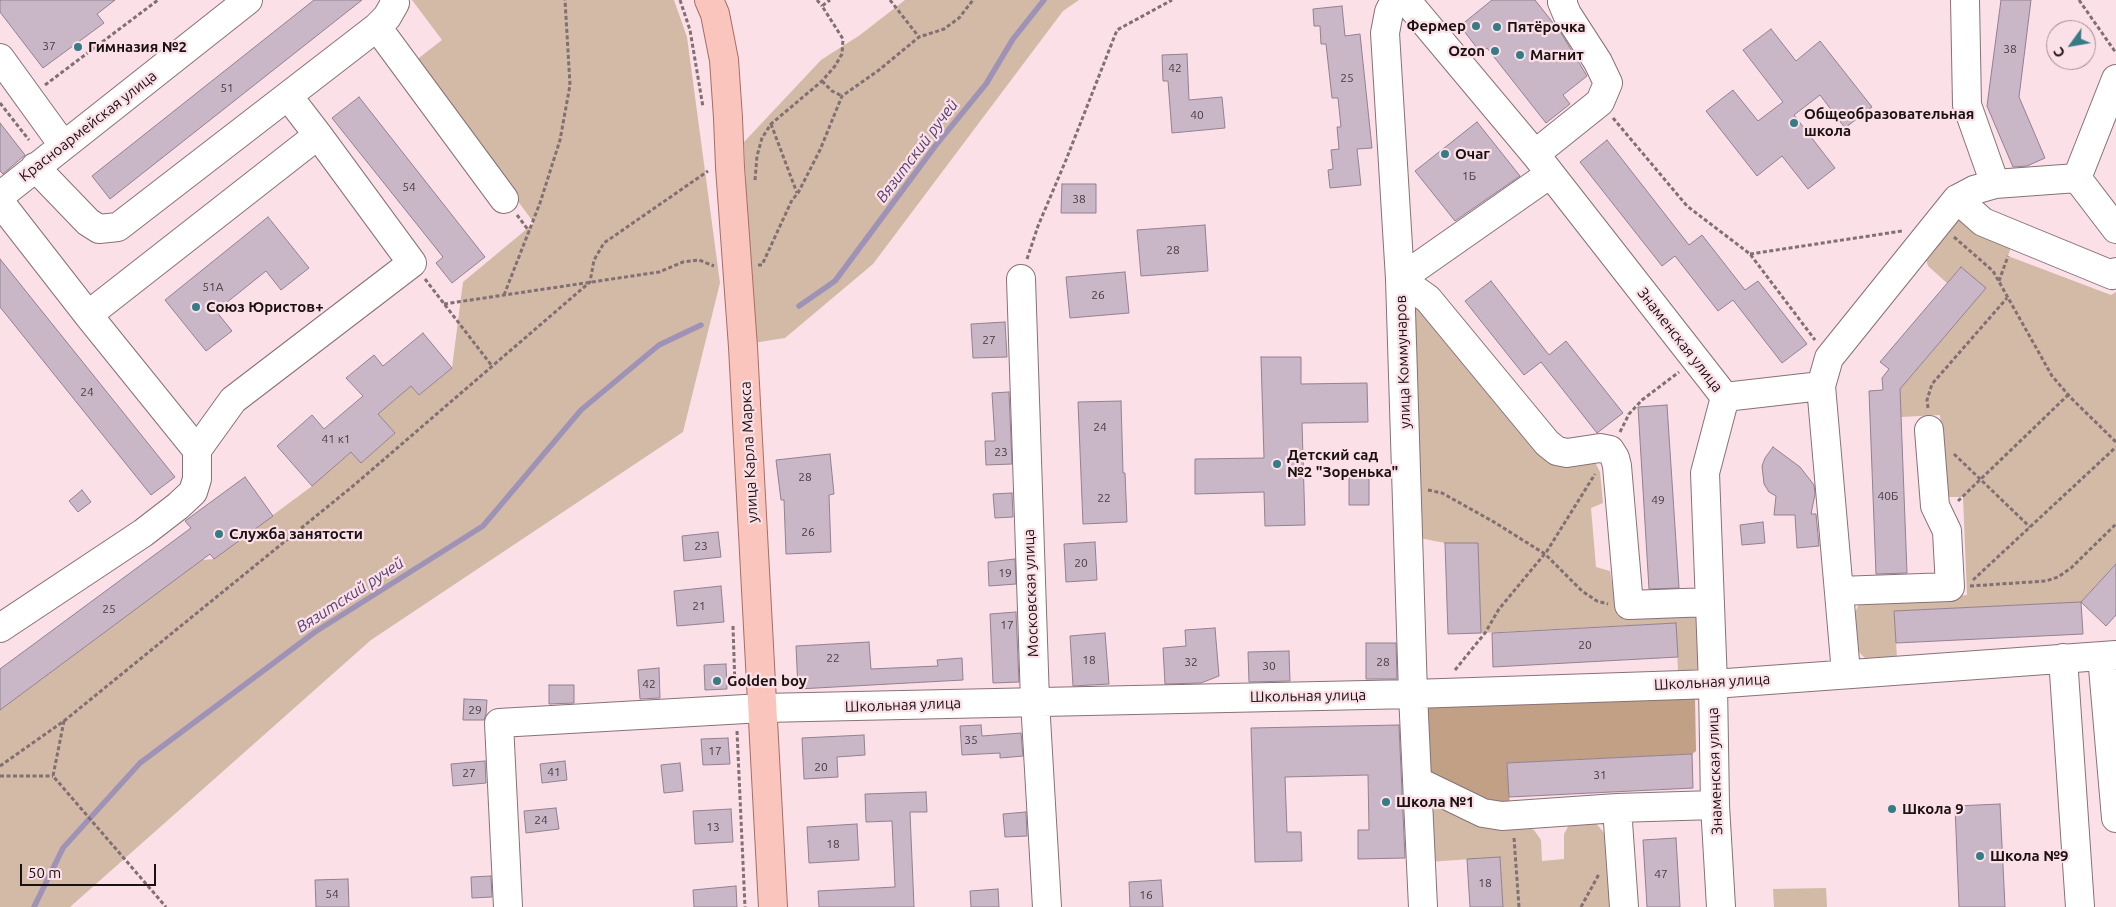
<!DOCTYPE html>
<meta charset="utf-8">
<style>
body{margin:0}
#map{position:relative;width:2116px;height:907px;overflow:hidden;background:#fbe0e7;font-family:Ubuntu,sans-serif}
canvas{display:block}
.north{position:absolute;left:2046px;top:20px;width:50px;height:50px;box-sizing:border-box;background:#fbe0e7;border:1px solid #a18d92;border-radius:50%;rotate:238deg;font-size:14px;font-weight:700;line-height:20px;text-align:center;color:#1a1113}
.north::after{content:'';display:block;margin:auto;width:18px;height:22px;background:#357c86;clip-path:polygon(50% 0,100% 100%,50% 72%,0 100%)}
.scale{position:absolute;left:20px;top:864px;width:136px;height:22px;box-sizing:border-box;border:2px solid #1a1113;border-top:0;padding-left:6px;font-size:15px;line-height:18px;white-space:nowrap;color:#1a1113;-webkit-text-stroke:4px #fbe0e7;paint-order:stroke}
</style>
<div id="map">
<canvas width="2116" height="907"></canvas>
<div class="north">С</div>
<div class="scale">50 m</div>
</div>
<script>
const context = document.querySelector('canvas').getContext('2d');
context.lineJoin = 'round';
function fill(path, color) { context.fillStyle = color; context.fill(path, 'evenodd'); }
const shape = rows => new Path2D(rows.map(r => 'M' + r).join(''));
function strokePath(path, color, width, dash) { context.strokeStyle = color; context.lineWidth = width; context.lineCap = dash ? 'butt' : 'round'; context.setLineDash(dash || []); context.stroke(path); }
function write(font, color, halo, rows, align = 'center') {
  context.font = font + ' Ubuntu,sans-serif'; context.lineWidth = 4.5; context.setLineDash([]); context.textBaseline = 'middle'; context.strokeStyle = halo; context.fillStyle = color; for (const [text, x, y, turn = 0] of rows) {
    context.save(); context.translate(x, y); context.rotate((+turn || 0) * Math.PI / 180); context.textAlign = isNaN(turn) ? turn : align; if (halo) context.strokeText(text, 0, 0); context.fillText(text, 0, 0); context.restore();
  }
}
fill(shape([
 [412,0,674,0,687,37,720,283,683,432,371,640,70,907,0,907,0,710,202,560,214,559,312,486,351,452,361,463,395,433,378,414,411,386,419,395,452,368,463,282,534,223,415,61,442,40],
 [905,0,1079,0,1063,11,873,264,785,338,753,343,744,142,821,60,860,35],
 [1954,218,1960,219,2012,244,2008,256,2111,295,2116,292,2116,564,2081,602,1894,611,1897,657,1865,658,1856,649,1854,614,1859,604,1868,601,1967,595,1963,497,1946,497,1940,415,1901,417,1900,389,1985,289,1961,267,1947,283,1928,266,1926,259],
 [1409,305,1419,305,1533,447,1548,462,1560,463,1589,459,1596,464,1600,472,1603,503,1591,508,1596,567,1610,571,1615,600,1621,610,1695,614,1698,622,1700,664,1697,670,1678,672,1676,623,1481,633,1478,543,1445,543,1419,538],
 [1426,801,1525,826,1534,830,1541,840,1542,861,1564,859,1564,834,1569,825,1578,822,1594,821,1605,834,1616,907,1503,907,1500,857,1428,862],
 [1826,888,1827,907,1774,907,1773,889]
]), '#d3baa6');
fill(shape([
 [1695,698,1696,751,1692,754,1507,763,1510,806,1496,807,1431,780,1421,711,1428,706]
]), '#c1a086');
strokePath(shape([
 [799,306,835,281,936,145,986,84,1013,39,1044,0],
 [34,907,63,848,140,763,315,632,483,526,581,410,659,345,701,325]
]), '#9e93b7', 5.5);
const building = shape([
 [0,0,115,0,97,14,104,23,43,68,0,12,0,0],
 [314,0,362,0,110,199,92,176,314,0],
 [1492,0,1535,0,1561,33,1587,76,1563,95,1570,104,1546,123,1487,48,1481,53,1460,26,1492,0],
 [2001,0,2031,0,2019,97,2045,158,2027,166,2013,167,1987,106,2001,0],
 [1342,6,1345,36,1360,34,1372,148,1357,149,1361,185,1330,188,1328,170,1333,169,1331,150,1339,149,1337,127,1341,127,1338,98,1332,98,1326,44,1321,44,1320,26,1314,26,1313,9,1342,6],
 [1771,29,1796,61,1820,41,1872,107,1845,128,1820,95,1794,115,1835,168,1808,189,1782,156,1757,176,1706,111,1733,90,1758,121,1783,102,1743,50,1771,29],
 [1187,54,1189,100,1222,97,1225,128,1172,133,1168,81,1163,81,1162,55,1187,54],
 [359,97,485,257,452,283,436,263,443,257,332,118,359,97],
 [1477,122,1520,176,1455,221,1415,171,1477,122],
 [0,123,25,155,3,174,0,171,0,123],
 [1607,140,1689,245,1702,235,1745,290,1758,281,1807,344,1782,363,1733,300,1718,311,1675,256,1662,266,1580,162,1607,140],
 [1062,184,1096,184,1096,213,1061,213,1062,184],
 [268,217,309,268,281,290,266,271,216,311,232,331,206,351,165,300,268,217],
 [1205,225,1208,271,1141,276,1137,230,1205,225],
 [0,259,175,477,151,495,0,307,0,259],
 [1961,267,1986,288,1900,389,1907,573,1876,574,1869,391,1883,390,1882,378,1889,369,1880,362,1961,267],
 [1125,272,1129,313,1070,318,1066,277,1125,272],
 [1491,281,1549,355,1566,341,1623,413,1597,433,1541,362,1524,375,1465,301,1491,281],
 [1005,322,1007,357,973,358,971,324,1005,322],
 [423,333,452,368,419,395,411,386,378,414,395,433,361,463,351,452,312,486,277,446,312,415,324,429,363,396,346,378,374,355,383,366,423,333],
 [1261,357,1301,357,1301,384,1367,383,1368,422,1302,423,1305,525,1265,526,1264,492,1195,494,1195,459,1264,458,1261,357],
 [1009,392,1012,464,986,465,985,441,995,441,992,393,1009,392],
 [1121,401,1123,473,1125,473,1127,522,1083,524,1078,402,1121,401],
 [1667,405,1679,588,1649,589,1638,407,1667,405],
 [1773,447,1800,467,1814,485,1815,494,1811,514,1816,514,1819,546,1797,548,1795,515,1774,515,1776,496,1769,492,1764,484,1762,466,1765,458,1773,447],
 [830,454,834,494,829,495,831,552,786,554,784,500,781,500,776,460,830,454],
 [1349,475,1369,475,1369,505,1349,505,1349,475],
 [245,477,273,516,214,559,210,554,0,710,0,669,191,528,185,521,245,477],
 [82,490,91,502,78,512,69,501,82,490],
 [1012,493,1013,517,995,518,993,494,1012,493],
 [1763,522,1765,543,1742,545,1740,525,1763,522],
 [718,532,721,557,684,561,682,536,718,532],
 [1095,542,1097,580,1066,582,1064,544,1095,542],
 [1445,543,1478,543,1481,633,1448,634,1445,543],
 [1015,559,1016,584,989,586,988,562,1015,559],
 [2116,564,2116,615,2106,626,2081,602,2116,564],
 [721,586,724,622,677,626,674,591,721,586],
 [2081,602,2083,634,1896,643,1894,611,2081,602],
 [1016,612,1019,682,993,683,990,614,1016,612],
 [1676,623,1678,657,1493,667,1492,633,1676,623],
 [1215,628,1219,676,1201,683,1165,684,1163,648,1186,646,1185,630,1215,628],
 [1105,633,1109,684,1073,686,1070,636,1105,633],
 [869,642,871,669,938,666,937,660,962,658,963,680,798,689,796,646,869,642],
 [1366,643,1396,643,1397,679,1366,679,1366,643],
 [1289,651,1290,681,1249,682,1248,652,1289,651],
 [726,664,727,689,705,690,704,665,726,664],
 [659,668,660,698,640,699,638,670,659,668],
 [549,685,574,685,574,703,549,704,549,685],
 [464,699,487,700,486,714,484,720,463,720,464,699],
 [981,725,982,736,1021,733,1023,756,1000,758,1000,753,962,755,960,726,981,725],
 [1399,725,1405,858,1358,859,1358,830,1369,830,1368,775,1285,777,1287,832,1301,832,1302,861,1255,862,1251,728,1399,725],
 [864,735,865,755,837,757,838,777,804,779,802,738,864,735],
 [728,738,730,764,703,765,701,739,728,738],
 [1692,754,1693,788,1509,797,1507,763,1692,754],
 [485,761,486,783,453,786,451,764,485,761],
 [565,761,567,780,542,783,540,764,565,761],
 [680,763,683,791,664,793,661,765,680,763],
 [926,792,927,812,910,812,914,907,819,907,818,891,895,887,892,821,866,822,865,794,926,792],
 [2000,804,2005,907,1959,907,1955,806,2000,804],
 [556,808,559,829,526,833,524,811,556,808],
 [731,809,733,842,695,844,693,811,731,809],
 [1026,812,1027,836,1005,837,1003,814,1026,812],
 [857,824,859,860,809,863,807,827,857,824],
 [1676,838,1680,907,1647,907,1643,840,1676,838],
 [1500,857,1503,907,1470,907,1467,859,1500,857],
 [491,876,492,897,472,898,471,877,491,876],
 [348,879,349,907,316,907,315,880,348,879],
 [1161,880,1163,907,1130,907,1129,882,1161,880],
 [736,886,737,907,694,907,693,890,736,886],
 [998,889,999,907,971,907,970,891,998,889]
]);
fill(building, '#c9b6c7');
strokePath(building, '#928190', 1);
const minor = shape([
 [1395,0,1389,12,1385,33,1400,279,1413,694,1423,907],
 [1406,0,1535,154,1725,397,1705,473,1713,684,1715,805,1721,907],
 [1965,0,1967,105,1995,184],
 [377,27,504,199],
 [0,58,63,145],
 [2116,79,2077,178,2116,229],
 [1535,154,1600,102,1608,83,1598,62,1567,14,1562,2,1563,0],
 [35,167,88,222,99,229,118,227,377,27,387,17,395,3,394,0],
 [1550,174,1400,279,1428,299,1547,443,1557,451,1567,453,1600,448,1610,450,1615,458,1617,466,1629,605,1710,602],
 [0,196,248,0],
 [1957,199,1983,222,2112,275,2116,272],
 [0,202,88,315,318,135,288,96],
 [1021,279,1035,701,1047,907],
 [88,315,197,450],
 [1725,397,1821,386],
 [1839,591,1950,587,1947,531,1935,506,1929,430],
 [0,628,143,533,178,506,193,492,197,479,197,450,233,400,412,263,318,135],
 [2102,656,2116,818],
 [2063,658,2080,907],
 [1846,673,1821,386,1829,358,1957,199,1974,190,1995,184,2077,178],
 [1417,781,1483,813,1502,816,1617,808,1715,805],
 [1617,808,1624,907],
 [508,907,499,723,763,708,1413,694,1713,684,2116,655]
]);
const major = shape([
 [709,0,715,14,724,60,728,118,730,167,743,347,773,907]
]);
strokePath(minor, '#887177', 30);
strokePath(major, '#a86d64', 30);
strokePath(shape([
 [680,0,690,30,703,107],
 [817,0,822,6],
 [890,0,919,37],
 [2079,0,2116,53],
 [822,81,832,91,842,96],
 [45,85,158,0],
 [0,103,29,140],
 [1613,118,1687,206,1750,254,1815,340],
 [771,124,797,193],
 [755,180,757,156,762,138,771,124,822,81,835,66,842,54,843,39,822,6,830,0],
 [517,215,529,231],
 [1954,237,1993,271,2052,376,2071,398,2116,442],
 [1750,254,1902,231],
 [1027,259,1038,226,1066,160,1117,30,1172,0],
 [758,265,762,265,792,200,798,193,820,150,842,96,879,70,919,37,944,29,959,18,973,0],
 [425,279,492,366],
 [1999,281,2008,256],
 [504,295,540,203,560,140,570,85,565,0],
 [444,304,659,272,683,262,699,260,714,266],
 [1928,408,1927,400,1932,384,2007,298],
 [1620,432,1629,414,1642,400,1679,372],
 [1954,454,2030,527],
 [1428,490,1442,493,1494,522,1545,554,1582,591,1597,601,1608,604],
 [1958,501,2068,395],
 [1973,580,2116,447],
 [1970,586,2046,581,2058,577,2071,568,2116,524],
 [733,626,735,687],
 [1455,670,1485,633,1499,609,1547,551,1595,474],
 [64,721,353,486,590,282,594,260,604,243,708,171],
 [737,731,745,907],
 [0,766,64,721,53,776,166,907],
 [0,776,53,776],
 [1514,838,1519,907],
 [1581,907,1599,874]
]), '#806f73', 3, [4, 2.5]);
strokePath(minor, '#fff', 28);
strokePath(major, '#f9c5bc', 28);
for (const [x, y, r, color] of [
 [1476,26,5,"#357c86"],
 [1497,27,5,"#357c86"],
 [78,47,5,"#357c86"],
 [1495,51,5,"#357c86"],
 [1520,55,5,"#357c86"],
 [1794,123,5,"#357c86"],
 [1445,154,5,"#357c86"],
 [196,307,5,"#357c86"],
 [1277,464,5,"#357c86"],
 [219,534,5,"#357c86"],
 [717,681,5,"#357c86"],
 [1386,802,5,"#357c86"],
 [1892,809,5,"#357c86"],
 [1980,856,5,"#357c86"]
]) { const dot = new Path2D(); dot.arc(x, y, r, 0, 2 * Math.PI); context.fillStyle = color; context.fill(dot); strokePath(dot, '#fbe0e7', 2); }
write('12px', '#463a40', null, [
 ["37",49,46],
 ["38",2010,49],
 ["42",1175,68],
 ["25",1347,78],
 ["51",227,88],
 ["40",1197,115],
 ["1Б",1469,176],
 ["54",409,187],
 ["38",1079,199],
 ["28",1173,250],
 ["51А",213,287],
 ["26",1098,295],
 ["27",989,340],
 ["24",87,392],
 ["24",1100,427],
 ["41 к1",336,439],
 ["23",1001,452],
 ["28",805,477],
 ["40Б",1888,496],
 ["22",1104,498],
 ["49",1658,500],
 ["26",808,532],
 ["23",701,546],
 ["20",1081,563],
 ["19",1005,573],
 ["21",699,606],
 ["25",109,609],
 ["17",1007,625],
 ["20",1585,645],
 ["22",833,658],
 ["18",1089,660],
 ["32",1191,662],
 ["28",1383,662],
 ["30",1269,666],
 ["42",649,684],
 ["29",475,710],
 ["35",971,740],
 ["17",715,751],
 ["20",821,767],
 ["41",554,772],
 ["27",469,773],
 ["31",1600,775],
 ["24",541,820],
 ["13",713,827],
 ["18",833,844],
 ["47",1661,874],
 ["18",1485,883],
 ["54",332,894],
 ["16",1146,895]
]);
write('bold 15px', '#1a1113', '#fbe0e7', [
 ["Фермер",1466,26,"right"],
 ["Пятёрочка",1507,27],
 ["Гимназия №2",88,47],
 ["Ozon",1485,51,"right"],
 ["Магнит",1530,55],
 ["Общеобразовательная",1804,114],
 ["школа",1804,131],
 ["Очаг",1455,154],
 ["Союз Юристов+",206,307],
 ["Детский сад",1287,455],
 ["№2 \"Зоренька\"",1287,472],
 ["Служба занятости",229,534],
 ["Golden boy",727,681],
 ["Школа №1",1396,802],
 ["Школа 9",1902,809],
 ["Школа №9",1990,856]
], 'left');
write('15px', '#1a1113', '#fbe0e7', [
 ["Красноармейская улица",88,126,-38],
 ["Знаменская улица",1680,340,52],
 ["улица Коммунаров",1403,362,-92],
 ["улица Карла Маркса",749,452,-93],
 ["Московская улица",1031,593,-92],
 ["Школьная улица",1712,682,-3],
 ["Школьная улица",1308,696,-1],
 ["Школьная улица",903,705,-2],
 ["Знаменская улица",1715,771,-92]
]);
write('italic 16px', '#554376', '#fbe0e7', [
 ["Вязитский ручей",917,151,-53],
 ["Вязитский ручей",350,595,-33]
]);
</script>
